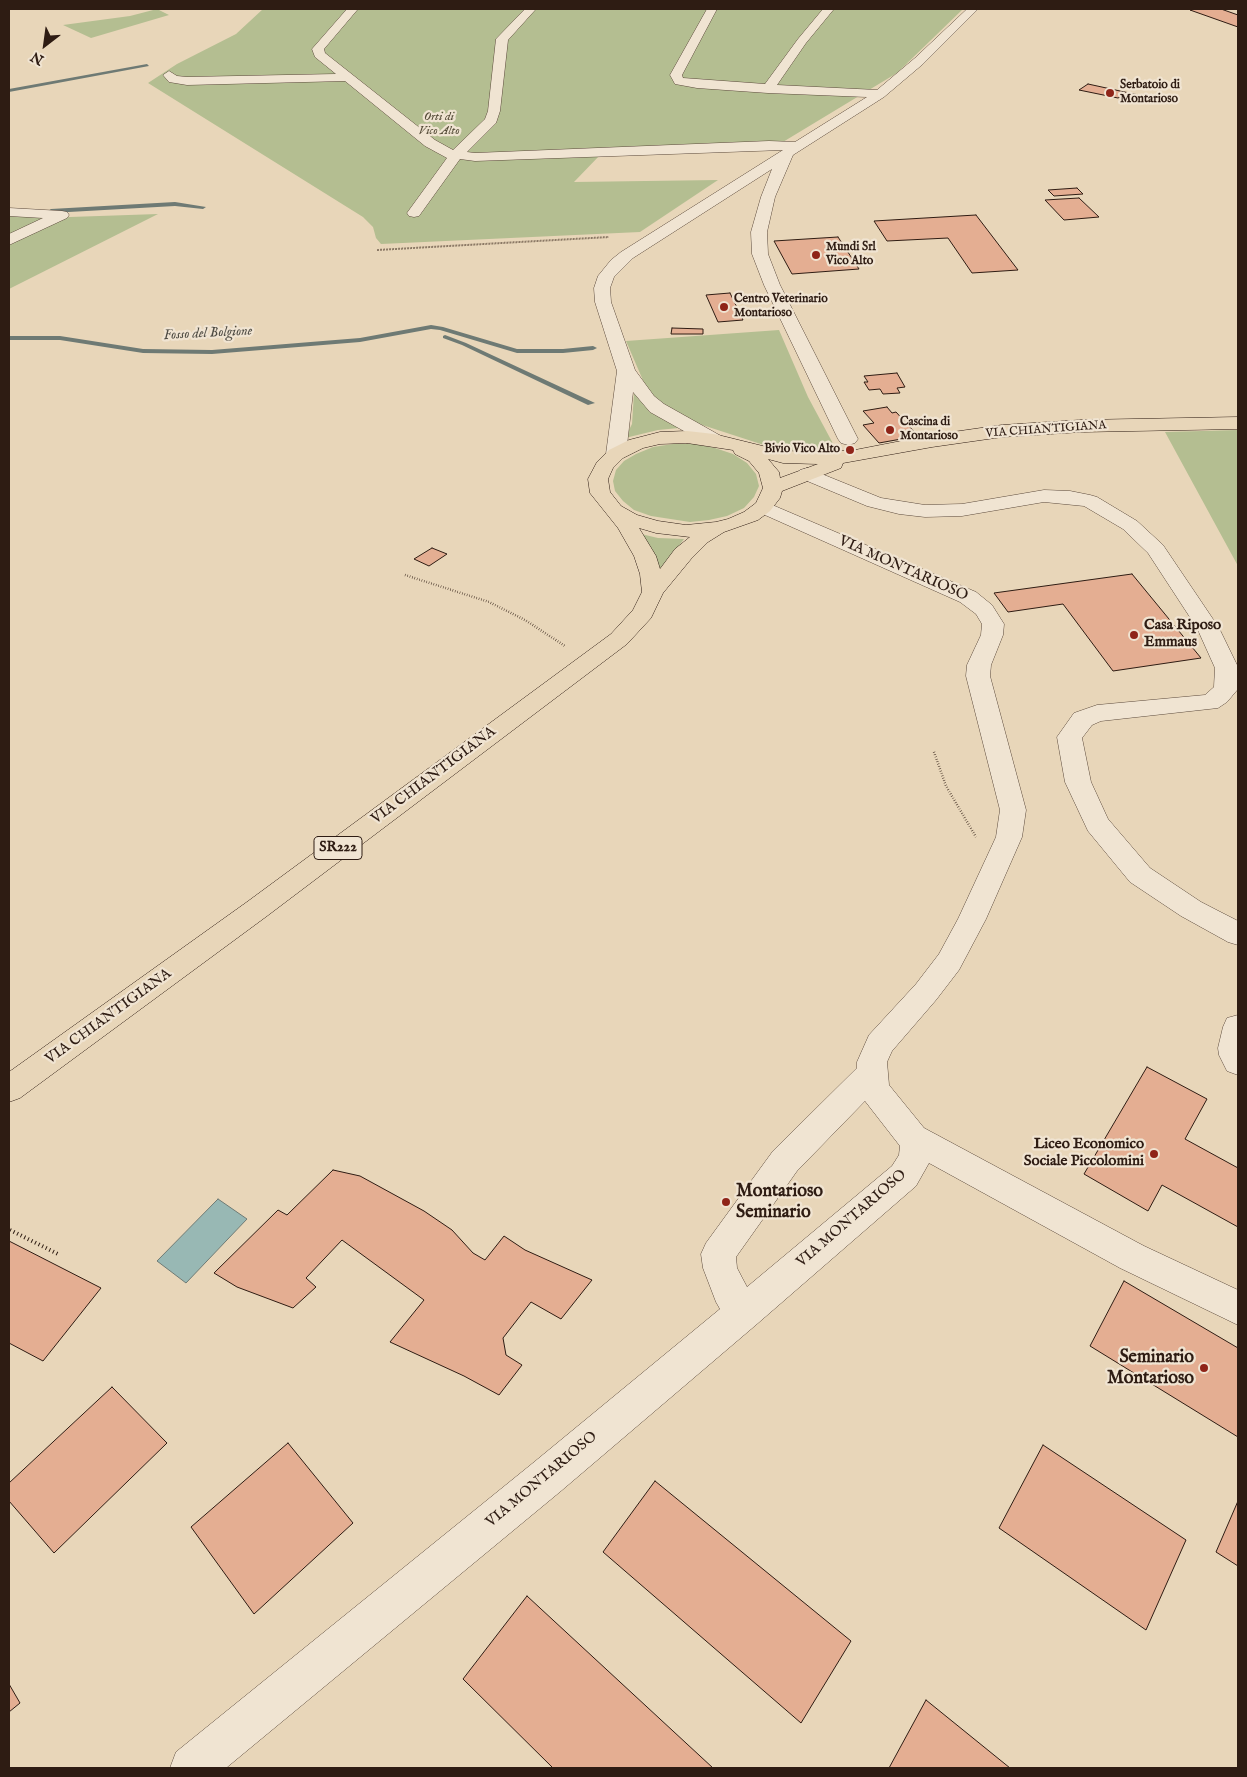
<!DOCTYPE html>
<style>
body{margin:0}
#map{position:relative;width:1247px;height:1777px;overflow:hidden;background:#e8d6b9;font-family:"IM FELL English",serif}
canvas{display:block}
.frame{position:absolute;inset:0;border:10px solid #2e1c13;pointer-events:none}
.north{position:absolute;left:20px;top:20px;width:50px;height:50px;-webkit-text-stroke:4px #f0e4d2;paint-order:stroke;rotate:210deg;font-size:14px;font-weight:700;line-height:20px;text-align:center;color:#2e1c13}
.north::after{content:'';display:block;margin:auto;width:18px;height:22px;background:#2e1c13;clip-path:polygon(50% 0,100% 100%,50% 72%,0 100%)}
</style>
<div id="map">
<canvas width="1247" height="1777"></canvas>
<div class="frame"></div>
<div class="north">N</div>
</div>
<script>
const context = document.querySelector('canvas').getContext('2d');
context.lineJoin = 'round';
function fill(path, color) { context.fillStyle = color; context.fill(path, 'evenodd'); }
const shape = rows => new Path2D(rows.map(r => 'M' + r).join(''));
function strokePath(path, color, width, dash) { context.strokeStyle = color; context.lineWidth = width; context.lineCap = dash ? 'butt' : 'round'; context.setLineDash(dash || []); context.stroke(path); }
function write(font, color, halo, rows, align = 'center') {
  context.font = font + ' "IM FELL English",serif'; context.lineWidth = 4.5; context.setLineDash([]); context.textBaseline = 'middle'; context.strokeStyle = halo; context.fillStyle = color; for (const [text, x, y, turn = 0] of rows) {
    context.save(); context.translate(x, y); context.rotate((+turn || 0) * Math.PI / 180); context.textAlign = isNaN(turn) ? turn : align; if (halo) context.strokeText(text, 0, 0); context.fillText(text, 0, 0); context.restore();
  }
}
fill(shape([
 [157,9,169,15,91,38,63,25,130,16],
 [263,9,963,9,897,73,773,148,601,154,574,182,718,180,640,232,381,244,376,238,373,227,363,217,148,83,177,64,236,34],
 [158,214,9,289,9,215,70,217],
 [779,330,808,397,837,451,805,452,770,447,690,421,658,402,645,385,626,341],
 [634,393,678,426,679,428,658,430,625,438,632,424],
 [1238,430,1238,566,1165,432],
 [673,444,695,444,715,448,733,454,747,463,756,474,759,486,754,497,744,508,727,516,709,520,690,522,651,516,634,510,623,501,615,491,613,481,616,470,624,461,636,454,653,447],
 [641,534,658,538,684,539,659,573,652,549]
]), '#b4be91');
const water = shape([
 [218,1199,247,1219,186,1283,157,1261,218,1199]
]);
fill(water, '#98b8b4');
strokePath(water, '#6e7a74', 1);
fill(shape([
 [147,64,149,66,9,92,9,89,147,64],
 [175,202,206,207,203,209,175,206,51,213,48,211,51,209,175,202],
 [431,325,443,327,517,349,563,349,593,346,597,348,593,350,563,353,517,353,440,330,431,329,360,342,212,354,143,353,60,340,9,340,9,336,60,336,143,349,212,350,360,338,431,325],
 [445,335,466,343,595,403,588,405,462,345,443,338,443,336,445,335]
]), '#6e7a74');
const building = shape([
 [1196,9,1221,9,1238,15,1238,27,1190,10,1196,9],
 [1088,84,1143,96,1139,100,1122,96,1118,98,1079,90,1088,84],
 [1077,188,1083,194,1054,196,1048,190,1077,188],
 [1079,198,1099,217,1064,220,1045,200,1079,198],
 [976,215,1018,270,972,273,948,238,887,241,874,221,976,215],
 [838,237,859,269,792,274,774,241,838,237],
 [730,293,743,320,718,322,706,295,730,293],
 [672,328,703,329,703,334,671,334,672,328],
 [897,373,905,387,897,388,900,393,883,394,880,389,869,390,864,382,868,382,864,376,897,373],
 [887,407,892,413,896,412,918,436,879,443,863,425,874,423,863,411,887,407],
 [432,548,447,554,429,566,414,559,432,548],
 [1132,574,1201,658,1113,671,1063,604,1008,612,994,593,1132,574],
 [1147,1067,1207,1099,1185,1139,1238,1168,1238,1227,1162,1185,1148,1211,1084,1174,1147,1067],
 [333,1170,360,1176,424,1211,452,1230,473,1253,485,1260,504,1236,525,1250,592,1280,561,1319,531,1302,503,1338,506,1355,522,1365,499,1395,464,1376,390,1342,424,1300,342,1240,306,1278,316,1287,293,1308,237,1287,214,1273,278,1210,287,1215,333,1170],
 [9,1241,101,1288,43,1361,9,1343,9,1241],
 [1124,1281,1238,1348,1238,1437,1090,1346,1124,1281],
 [112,1387,167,1443,54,1553,9,1501,9,1483,112,1387],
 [288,1443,353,1523,254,1614,191,1527,288,1443],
 [1043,1445,1186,1540,1146,1630,999,1528,1043,1445],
 [655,1481,851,1641,801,1723,603,1552,655,1481],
 [1238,1501,1238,1566,1216,1552,1238,1501],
 [527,1596,713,1768,553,1768,463,1679,527,1596],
 [9,1684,20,1703,9,1712,9,1684],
 [926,1700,1010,1768,889,1768,926,1700]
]);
fill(building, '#e4ae92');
strokePath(building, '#2e1c13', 1);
const minor = shape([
 [347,9,358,9,324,49,325,53,435,140,453,150,485,119,488,111,496,39,525,9,536,9,508,40,500,111,496,123,467,152,475,153,769,141,795,142,867,97,768,93,697,88,675,84,670,75,707,9,717,9,682,75,683,78,765,84,798,39,823,9,834,9,806,43,777,85,877,90,915,58,967,9,978,9,923,64,884,97,793,155,775,197,767,232,768,254,780,285,858,439,855,443,848,445,841,443,838,439,764,285,752,254,751,232,761,197,772,169,633,258,614,277,610,288,611,302,635,370,654,396,664,404,721,436,724,440,721,444,714,446,707,444,650,412,633,392,626,454,623,458,616,460,609,458,606,454,617,371,595,302,594,288,598,276,611,260,621,252,783,150,475,161,460,159,419,216,414,217,409,216,407,213,447,158,425,146,345,81,187,85,169,82,163,75,169,71,177,76,187,77,336,74,315,57,312,49,347,9],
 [9,208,62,211,67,212,69,215,67,218,9,245,9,234,43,218,9,216,9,208],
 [807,468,881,498,925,505,962,504,1044,490,1070,491,1090,495,1097,497,1137,521,1163,545,1219,628,1238,667,1238,689,1227,702,1218,708,1101,721,1092,725,1082,738,1091,782,1108,819,1150,868,1201,902,1238,921,1238,945,1228,942,1181,916,1130,882,1088,831,1065,782,1057,737,1074,713,1097,705,1205,695,1214,687,1215,668,1197,628,1148,553,1123,529,1084,506,1044,502,962,516,925,517,899,514,867,506,800,478,797,474,800,470,807,468],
 [763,501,976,592,992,605,1004,624,1003,635,991,665,990,676,1026,810,1022,837,986,919,959,970,936,1000,892,1051,887,1062,889,1085,924,1128,1144,1246,1238,1290,1238,1325,1120,1268,929,1163,916,1186,757,1324,561,1491,226,1768,170,1768,176,1752,533,1463,720,1309,716,1302,703,1268,701,1254,706,1243,773,1151,857,1068,857,1062,869,1035,916,984,939,954,958,919,996,837,1000,810,966,676,967,665,981,635,982,624,976,614,960,602,756,511,753,507,756,503,763,501],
 [865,1101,900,1146,899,1155,892,1166,747,1287,737,1268,736,1257,797,1171,865,1101],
 [1238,1015,1238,1075,1227,1071,1219,1055,1218,1048,1223,1027,1227,1018,1238,1015]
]);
const major = shape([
 [1238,417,1238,429,1081,432,1002,437,932,447,843,463,841,468,782,491,780,498,770,511,758,520,724,532,708,542,691,559,663,593,651,618,627,644,267,916,20,1098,9,1102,9,1072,247,902,611,634,633,610,642,592,640,574,634,556,618,528,590,493,588,479,597,462,609,450,629,440,660,432,687,431,714,434,783,451,829,452,855,450,932,435,1002,425,1081,420,1238,417],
 [687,443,733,450,735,454,749,461,759,473,763,488,756,503,744,512,728,519,716,522,686,525,658,521,637,515,621,506,610,492,608,479,613,468,623,458,643,448,660,444,687,443],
 [768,459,783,463,818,464,780,478,779,472,768,459],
 [639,528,656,533,690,537,675,549,660,569,656,556,639,528]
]);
strokePath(minor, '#5c4a3c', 1);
strokePath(major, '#2e1c13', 1);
strokePath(shape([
 [377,250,609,237]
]), '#2e1c13', 2, [0.5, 1]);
strokePath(shape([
 [405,575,489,602,525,620,565,646],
 [934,752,946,786,976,837]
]), '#2e1c13', 2.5, [0.5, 2]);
strokePath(shape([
 [10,1230,60,1255]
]), '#2e1c13', 4, [1, 3]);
fill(minor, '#f0e4d2');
fill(major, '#e8d6b9');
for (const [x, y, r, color] of [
 [1110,93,5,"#8f2418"],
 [816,255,5,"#8f2418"],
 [724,307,5,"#8f2418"],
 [890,430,5,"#8f2418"],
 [850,450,5,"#8f2418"],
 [1134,635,5,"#8f2418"],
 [1154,1154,5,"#8f2418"],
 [726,1202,5,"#8f2418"],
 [1204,1368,5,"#8f2418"]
]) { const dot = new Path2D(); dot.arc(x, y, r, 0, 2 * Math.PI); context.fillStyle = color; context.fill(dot); strokePath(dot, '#f0e4d2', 2); }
write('bold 12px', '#2e1c13', '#f0e4d2', [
 ["Serbatoio di",1120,86],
 ["Montarioso",1120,100],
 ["Mundi Srl",826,248],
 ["Vico Alto",826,262],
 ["Centro Veterinario",734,300],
 ["Montarioso",734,314],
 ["Cascina di",900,423],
 ["Montarioso",900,437],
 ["Bivio Vico Alto",840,450,"right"]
], 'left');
write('italic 12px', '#564d39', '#f0e4d2', [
 ["Orti di",439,118],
 ["Vico Alto",439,132]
]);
write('12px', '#2e1c13', '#f0e4d2', [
 ["VIA CHIANTIGIANA",1046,430,-4]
]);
write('italic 14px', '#4e4b43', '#f0e4d2', [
 ["Fosso del Bolgione",208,334,-3]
]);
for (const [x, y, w] of [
 [338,848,48]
]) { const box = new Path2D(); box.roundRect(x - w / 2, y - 11.5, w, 23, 4); context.fillStyle = '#f0e4d2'; context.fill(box); strokePath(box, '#2e1c13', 1); }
write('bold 14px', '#2e1c13', null, [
 ["SR222",338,848]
]);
write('15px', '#2e1c13', '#f0e4d2', [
 ["VIA MONTARIOSO",903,569,24],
 ["VIA CHIANTIGIANA",434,776,-37],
 ["VIA CHIANTIGIANA",109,1017,-36],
 ["VIA MONTARIOSO",852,1219,-41],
 ["VIA MONTARIOSO",542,1480,-40]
]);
write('bold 15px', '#2e1c13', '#f0e4d2', [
 ["Casa Riposo",1144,626],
 ["Emmaus",1144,643],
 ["Liceo Economico",1144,1145,"right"],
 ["Sociale Piccolomini",1144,1162,"right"]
], 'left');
write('bold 18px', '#2e1c13', '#f0e4d2', [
 ["Montarioso",736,1192],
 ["Seminario",736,1213],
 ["Seminario",1194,1358,"right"],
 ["Montarioso",1194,1379,"right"]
], 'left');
</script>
